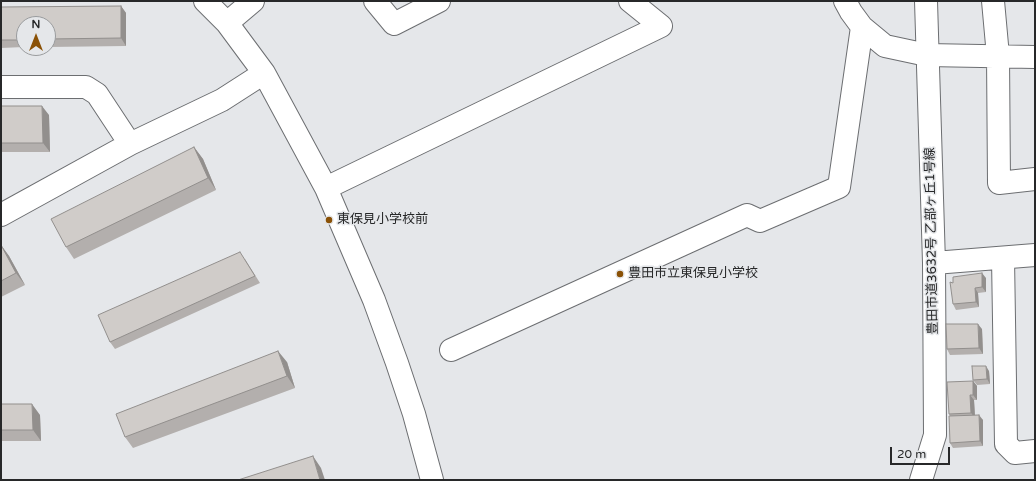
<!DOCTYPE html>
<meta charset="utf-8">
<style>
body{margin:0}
#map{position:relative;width:1036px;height:481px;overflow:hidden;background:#e5e7ea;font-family:"Varela Round",sans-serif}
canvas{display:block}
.frame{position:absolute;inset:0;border:2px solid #272829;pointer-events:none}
.north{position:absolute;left:16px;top:16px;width:40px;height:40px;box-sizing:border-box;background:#e5e7ea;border:1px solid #999b9d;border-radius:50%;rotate:0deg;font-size:11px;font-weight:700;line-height:16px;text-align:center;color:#272829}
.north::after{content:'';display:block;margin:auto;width:14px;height:18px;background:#8a5106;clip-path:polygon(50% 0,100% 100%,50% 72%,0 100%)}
.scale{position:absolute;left:890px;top:447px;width:60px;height:18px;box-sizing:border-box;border:2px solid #272829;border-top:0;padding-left:5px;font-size:12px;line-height:14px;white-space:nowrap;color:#272829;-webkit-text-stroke:3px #e5e7ea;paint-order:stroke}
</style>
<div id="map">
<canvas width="1036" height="481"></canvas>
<div class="frame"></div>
<div class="north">N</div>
<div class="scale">20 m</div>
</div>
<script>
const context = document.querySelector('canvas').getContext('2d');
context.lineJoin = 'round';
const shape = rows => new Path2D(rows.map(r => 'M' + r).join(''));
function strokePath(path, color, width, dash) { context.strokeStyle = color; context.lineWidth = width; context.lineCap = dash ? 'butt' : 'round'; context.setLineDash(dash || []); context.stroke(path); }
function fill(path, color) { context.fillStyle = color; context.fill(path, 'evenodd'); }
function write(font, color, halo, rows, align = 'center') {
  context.font = font + ' "Varela Round","Noto Sans JP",sans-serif'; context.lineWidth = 3; context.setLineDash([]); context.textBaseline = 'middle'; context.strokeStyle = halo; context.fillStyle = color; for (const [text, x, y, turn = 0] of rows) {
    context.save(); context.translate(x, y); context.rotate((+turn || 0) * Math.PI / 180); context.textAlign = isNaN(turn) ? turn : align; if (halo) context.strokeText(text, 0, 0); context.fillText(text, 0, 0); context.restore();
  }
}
const minor = shape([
 [205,1,227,23,264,73,326,188,374,300,397,363,414,414,432,480],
 [375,1,394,24,439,1],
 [845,1,851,12,862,27,885,46,927,55,1035,57],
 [993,1,998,56,999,183,1035,179],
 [227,23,253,1],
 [1,87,86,87,97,94,130,144],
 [326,188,661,26,630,1],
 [1,215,130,144,222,100,264,73],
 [1003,258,1006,444,1015,453,1035,451],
 [934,263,1035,255],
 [451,350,747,215,760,221,839,187,862,27],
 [921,480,935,435,934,263,926,1]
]);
strokePath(minor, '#6c6e71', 24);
strokePath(minor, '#fff', 22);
fill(shape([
 [121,6,126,13,126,46,48,47,48,24,24,24,24,47,1,48,1,7],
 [1,106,49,115,50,152,1,152],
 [194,147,203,159,216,190,74,259,66,247],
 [1,245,9,256,25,285,1,297],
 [245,259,260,283,115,349,110,342],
 [986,278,986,292,978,293,979,307,956,310,953,304,953,283],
 [982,329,983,354,950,355,947,349],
 [287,362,295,388,133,448,125,437],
 [989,371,990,384,977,385,973,380],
 [973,381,977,386,977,400,974,400,975,415,983,420,983,446,953,448,950,443,950,416,949,414],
 [1,404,40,415,41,441,1,441]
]), '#b3afad');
fill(shape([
 [121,6,126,13,126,46,121,38],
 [42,106,49,115,50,152,43,143],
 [194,147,203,159,216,190,208,178],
 [1,245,9,256,25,285,16,273],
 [982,273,986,278,986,292,982,287],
 [975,288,978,293,979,307,976,302],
 [978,324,982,329,983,354,979,348],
 [278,351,287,362,295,388,287,376],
 [986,366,989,371,990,384,987,379],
 [973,381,977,386,977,400,973,395],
 [970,395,974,400,975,418,971,413],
 [32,404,40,415,41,441,33,430],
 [979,415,983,420,983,446,980,441],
 [313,456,321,468,325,480,320,480]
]), '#928f8d');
const building = shape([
 [121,6,121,38,48,39,48,24,24,24,24,40,1,40,1,7,121,6],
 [1,106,42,106,43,143,1,143,1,106],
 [194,147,208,178,66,247,51,219,194,147],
 [1,245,16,273,1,281,1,245],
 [240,252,255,276,110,342,98,315,240,252],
 [982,273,982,287,975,288,976,302,953,304,950,282,953,283,953,277,982,273],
 [946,324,978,324,979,348,947,349,946,324],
 [278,351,287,376,125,437,116,414,278,351],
 [972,366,986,366,987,379,973,380,972,366],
 [973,381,973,395,970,395,971,413,949,414,947,382,973,381],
 [1,404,32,404,33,430,1,430,1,404],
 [979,415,980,441,950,443,949,416,979,415],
 [313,456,320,480,238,480,313,456]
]);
fill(building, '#d0ccc9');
strokePath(building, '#928f8d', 1);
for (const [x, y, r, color] of [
 [329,220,4,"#8a5106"],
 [620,274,4,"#8a5106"]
]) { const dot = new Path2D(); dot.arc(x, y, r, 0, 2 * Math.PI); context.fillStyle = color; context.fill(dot); strokePath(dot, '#e5e7ea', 1.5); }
write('13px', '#272829', '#e5e7ea', [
 ["東保見小学校前",337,220],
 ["豊田市立東保見小学校",628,274]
], 'left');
write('13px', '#272829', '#e5e7ea', [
 ["豊田市道3632号 乙部ヶ丘1号線",932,241,-91]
]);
</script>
